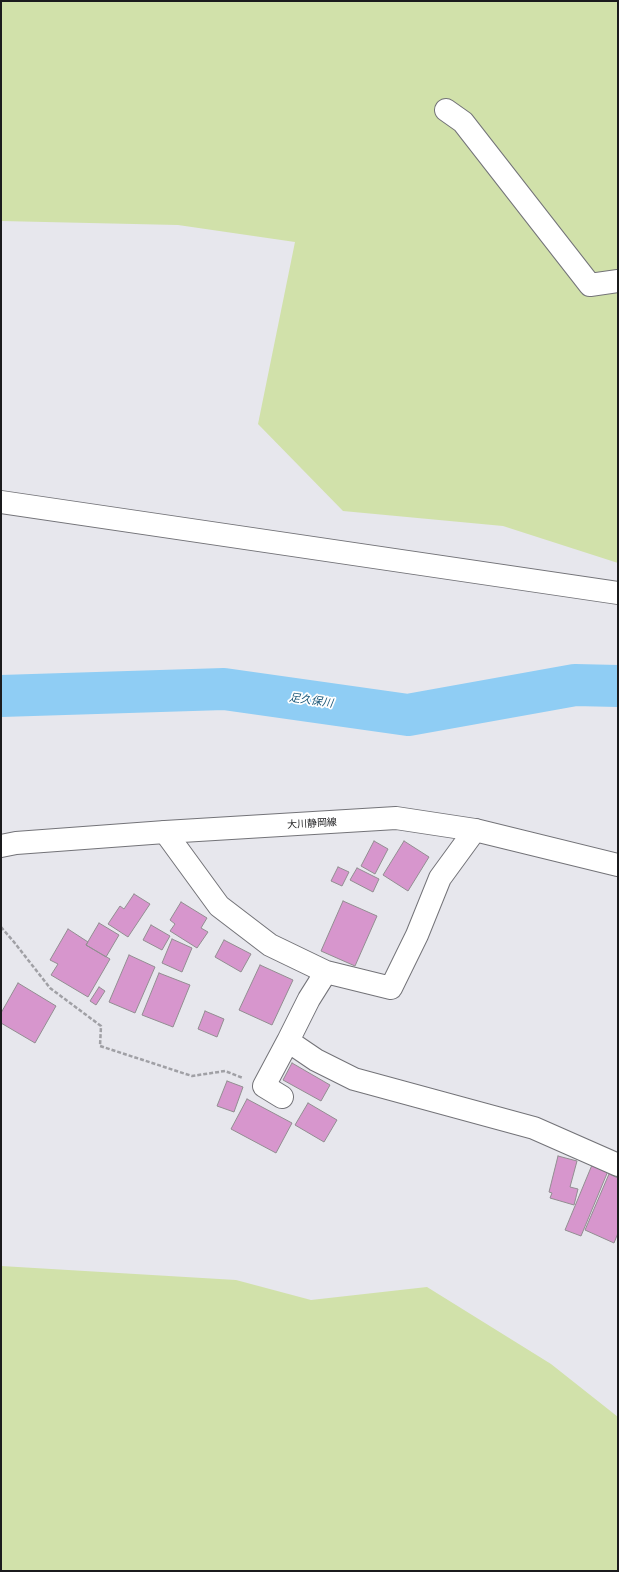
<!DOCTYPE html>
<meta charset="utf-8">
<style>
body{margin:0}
#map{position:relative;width:619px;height:1572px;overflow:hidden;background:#e7e7ed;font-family:"DM Sans",sans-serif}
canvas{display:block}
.frame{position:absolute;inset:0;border:2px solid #1b1b1d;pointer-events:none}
</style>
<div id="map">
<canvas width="619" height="1572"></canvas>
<div class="frame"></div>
</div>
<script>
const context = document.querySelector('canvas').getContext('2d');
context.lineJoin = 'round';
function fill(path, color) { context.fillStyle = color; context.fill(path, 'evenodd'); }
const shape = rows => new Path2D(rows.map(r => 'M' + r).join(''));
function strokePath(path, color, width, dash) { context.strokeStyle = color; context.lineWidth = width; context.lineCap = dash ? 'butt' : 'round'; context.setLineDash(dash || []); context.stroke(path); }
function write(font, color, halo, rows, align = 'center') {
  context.font = font + ' "DM Sans","Noto Sans JP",sans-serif'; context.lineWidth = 3.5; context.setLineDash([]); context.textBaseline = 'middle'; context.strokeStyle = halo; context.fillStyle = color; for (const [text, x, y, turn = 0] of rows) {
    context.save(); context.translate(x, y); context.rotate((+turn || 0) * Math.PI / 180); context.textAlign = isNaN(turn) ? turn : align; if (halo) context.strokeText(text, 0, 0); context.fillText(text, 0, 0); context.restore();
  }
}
fill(shape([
 [1,1,618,1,618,563,503,526,343,511,258,424,295,242,178,225,1,221],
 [1,1266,236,1280,311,1300,427,1287,551,1364,618,1417,618,1571,1,1571]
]), '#d1e1aa');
strokePath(shape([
 [1,696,224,689,408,715,575,685,618,686]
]), '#8fcdf4', 42);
const building = shape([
 [374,841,388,849,375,874,361,866,374,841],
 [404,841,429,857,408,891,383,875,404,841],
 [338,867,349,872,342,886,331,881,338,867],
 [357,868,379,879,373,892,350,880,357,868],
 [134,894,150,904,128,937,108,924,120,906,124,909,134,894],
 [343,901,377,916,355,966,321,951,343,901],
 [181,902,207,918,201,928,208,932,197,948,170,931,175,924,170,920,181,902],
 [99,923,119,935,106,957,86,945,99,923],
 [151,925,170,936,162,950,143,940,151,925],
 [68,929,88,942,86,945,110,959,88,997,51,975,58,964,50,960,68,929],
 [172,939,192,948,182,972,162,963,172,939],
 [224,940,251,954,241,972,215,957,224,940],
 [129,955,155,967,135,1013,109,1002,129,955],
 [260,965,293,980,272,1025,239,1010,260,965],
 [159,973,190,985,173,1027,142,1015,159,973],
 [18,983,56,1006,35,1043,1,1023,1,1013,18,983],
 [99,987,105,991,96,1005,90,1001,99,987],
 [205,1011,224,1019,217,1037,198,1029,205,1011],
 [292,1063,330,1085,321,1101,283,1080,292,1063],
 [227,1081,243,1087,234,1112,217,1106,227,1081],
 [247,1099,292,1123,276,1153,231,1129,247,1099],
 [308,1103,337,1120,324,1142,295,1125,308,1103],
 [558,1156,577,1161,570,1187,578,1189,574,1205,550,1198,552,1193,549,1192,558,1156],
 [592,1165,608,1171,581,1236,565,1230,592,1165],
 [609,1174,618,1178,618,1233,614,1243,585,1230,609,1174]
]);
fill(building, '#d796cd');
strokePath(building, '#928d91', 1);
const street = shape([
 [446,110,463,122,590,285,618,281],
 [1,502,618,593],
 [165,832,219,906,270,945,326,972,309,999,288,1041,316,1060,354,1079,534,1128,618,1165],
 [326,972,391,988,417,935,440,878,475,830],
 [282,1097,264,1086,288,1041]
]);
const secondary = shape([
 [1,846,16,843,165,832,396,818,475,830,618,865]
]);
strokePath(street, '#737378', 24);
strokePath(secondary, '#737378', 24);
strokePath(shape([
 [1,927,14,942,50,988,101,1026,100,1046,192,1076,225,1071,243,1078]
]), '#a0a0a5', 2.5, [4, 2]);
strokePath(street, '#fff', 22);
strokePath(secondary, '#fff', 22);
write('10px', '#1b1b1d', '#fff', [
 ["大川静岡線",312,824,-3]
]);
write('italic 11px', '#1b5879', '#fff', [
 ["足久保川",311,701,8]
]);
</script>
